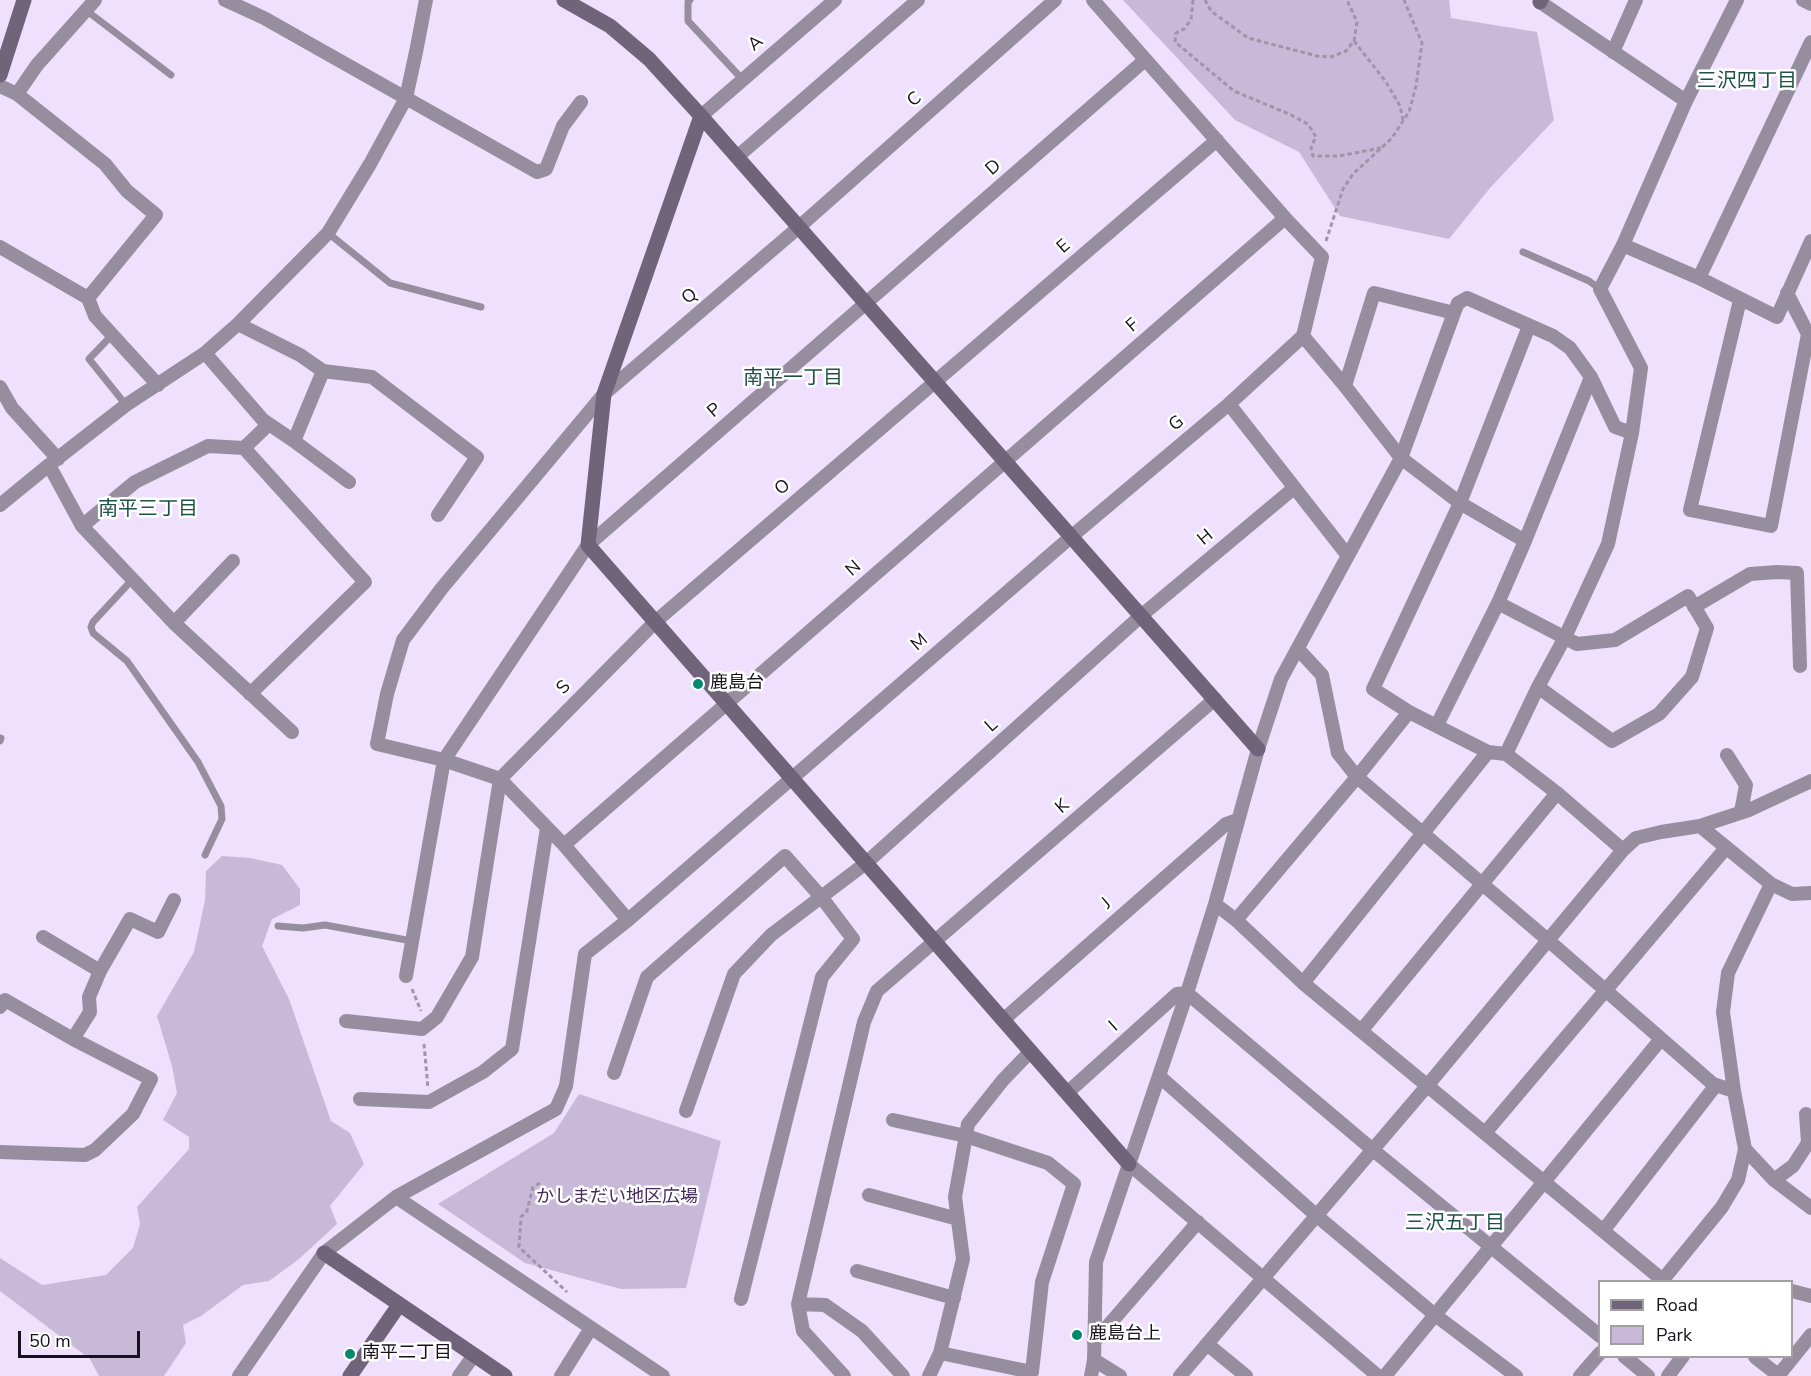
<!DOCTYPE html>
<meta charset="utf-8">
<style>
body{margin:0}
#map{position:relative;width:1811px;height:1376px;overflow:hidden;background:#efe0fd;font-family:"Nunito Sans",sans-serif}
canvas{display:block}
.legend{position:absolute;left:1598px;top:1280px;width:195px;height:78px;box-sizing:border-box;background:#fff;border:2px solid #a2a0a3;margin:0;padding:8px 10px;list-style:none;font-size:18px;color:#16111a}
.legend li{display:flex;align-items:center;gap:12px;height:30px}
.legend b{width:30px;border:2px solid #a2a0a3}
.scale{position:absolute;left:18px;top:1331px;width:122px;height:27px;box-sizing:border-box;border:3px solid #16111a;border-top:0;padding-left:8px;font-size:18px;line-height:21px;white-space:nowrap;color:#16111a;-webkit-text-stroke:4px #fff;paint-order:stroke}
</style>
<div id="map">
<canvas width="1811" height="1376"></canvas>
<ul class="legend">
<li><b style="height:8px;background:#70647b"></b>Road</li>
<li><b style="height:16px;background:#c9b9d9"></b>Park</li>
</ul>
<div class="scale">50 m</div>
</div>
<script>
const context = document.querySelector('canvas').getContext('2d');
context.lineJoin = 'round';
function fill(path, color) { context.fillStyle = color; context.fill(path, 'evenodd'); }
const shape = rows => new Path2D(rows.map(r => 'M' + r).join(''));
function strokePath(path, color, width, dash) { context.strokeStyle = color; context.lineWidth = width; context.lineCap = dash ? 'butt' : 'round'; context.setLineDash(dash || []); context.stroke(path); }
function write(font, color, halo, rows, align = 'center') {
  context.font = font + ' "Nunito Sans","Noto Sans JP",sans-serif'; context.lineWidth = 5; context.setLineDash([]); context.textBaseline = 'middle'; context.strokeStyle = halo; context.fillStyle = color; for (const [text, x, y, turn = 0] of rows) {
    context.save(); context.translate(x, y); context.rotate((+turn || 0) * Math.PI / 180); context.textAlign = isNaN(turn) ? turn : align; if (halo) context.strokeText(text, 0, 0); context.fillText(text, 0, 0); context.restore();
  }
}
fill(shape([
 [1123,0,1449,0,1451,18,1537,32,1554,120,1490,188,1449,239,1340,216,1299,152,1235,120],
 [222,856,250,858,282,865,300,889,300,905,272,919,262,946,289,999,331,1121,350,1133,364,1164,330,1206,337,1224,299,1259,269,1281,243,1285,201,1316,183,1325,186,1343,164,1376,99,1376,90,1359,0,1291,0,1258,42,1285,106,1275,133,1248,140,1224,137,1207,189,1149,189,1137,163,1120,177,1093,172,1066,157,1016,194,952,205,900,206,871],
 [579,1094,721,1141,686,1288,621,1289,525,1263,438,1204,554,1133]
]), '#c9b9d9');
strokePath(shape([
 [1193,0,1191,20,1184,29,1176,33,1175,42,1234,91,1289,114,1308,124,1316,137,1311,147,1313,156,1339,156,1381,148],
 [1205,0,1211,11,1248,38,1317,56,1331,57,1346,51,1354,41,1357,22,1347,0],
 [1354,41,1386,82,1400,106,1403,120],
 [1326,241,1343,189,1353,174,1392,138,1409,112,1416,86,1422,43,1404,0],
 [412,989,421,1011],
 [424,1044,428,1088],
 [540,1183,533,1187,527,1211,521,1217,519,1247,567,1292]
]), '#9f94aa', 3, [4.5, 3]);
strokePath(shape([
 [690,0,688,2,688,21,743,80],
 [87,11,171,75],
 [328,233,390,283,481,307],
 [1523,252,1589,281,1600,289],
 [112,335,89,359,126,405],
 [132,580,93,622,91,627,93,633,127,661,198,762,221,806,222,819,205,855],
 [0,741,1,738],
 [278,926,303,928,325,925,412,941]
]), '#968e9e', 7);
strokePath(shape([
 [225,0,264,18,537,172,546,169,563,126,581,102],
 [1093,0,1285,218,1322,257,1303,336],
 [1803,0,1811,4],
 [1540,2,1686,101],
 [1613,52,1636,0],
 [0,86,17,94],
 [701,116,835,0],
 [737,157,918,0],
 [1623,245,1699,278,1777,317,1811,241],
 [0,247,88,298,95,316,158,385],
 [1699,278,1811,42],
 [88,298,156,215,127,191,105,164,17,94,37,65,95,0],
 [1740,300,1690,510,1771,526,1808,334,1787,293],
 [238,324,300,355,323,371,372,377,477,457,438,515],
 [1529,326,1460,503,1373,689,1409,712,1488,752,1506,754,1557,793,1623,850],
 [1303,336,1345,386,1401,458,1460,503,1525,541],
 [205,353,263,420,294,441,349,482],
 [1345,386,1374,293,1454,313,1458,303,1467,298,1553,336,1570,348,1591,377,1615,427,1632,433,1641,368,1600,289,1623,245,1686,101,1737,0],
 [0,387,12,408,58,459],
 [1229,404,1348,556],
 [294,441,323,371],
 [244,448,269,424],
 [49,465,126,405,205,353,238,324,328,233,370,164,406,98,416,52,426,0],
 [0,505,49,465,82,526,174,623,292,732],
 [82,526,135,482,208,446,244,448,365,582,250,694],
 [1498,603,1577,644,1615,640,1688,596,1707,628,1692,677,1659,714,1612,741,1538,687],
 [1694,607,1750,574,1777,572,1797,573,1800,666],
 [174,623,233,561],
 [1298,649,1322,675,1338,753,1357,777,1549,941,1713,1084,1734,1091],
 [1437,725,1498,603,1525,541,1591,377],
 [1506,754,1538,687,1565,637,1608,544,1632,433],
 [1727,755,1746,785,1741,812],
 [500,779,655,622,1217,140],
 [1700,826,1749,810,1811,781],
 [564,845,1285,218],
 [1811,893,1792,894,1771,884,1728,973,1723,1012,1734,1091,1745,1149,1774,1180,1811,1208],
 [1215,904,1236,920,1303,983,1665,1282],
 [628,920,564,845,500,779,444,760,377,744,387,694,403,640,442,588,604,394,799,227,1055,0],
 [1236,920,1357,777,1409,712],
 [43,937,100,971],
 [406,976,444,760,588,545,1145,60],
 [1303,983,1488,752],
 [0,1007,5,1000,73,1039,151,1079,133,1114,95,1150,85,1155,0,1152],
 [1003,1020,1226,824,1237,820],
 [346,1021,422,1029,437,1017,472,957,500,779],
 [1361,1031,1557,793],
 [73,1039,90,1012,89,997,100,971,130,919,158,932,174,900],
 [614,1073,647,977,785,856,822,898,853,939,822,977,741,1299],
 [1159,1076,1317,1216,1435,1315,1516,1376],
 [1067,1093,1177,994,1187,993,1373,1150,1600,1336],
 [360,1099,429,1102,483,1072,512,1049,547,828],
 [686,1111,734,974,771,935,866,863,1142,615,1294,488],
 [893,1120,966,1136,1048,1163,1074,1184,1042,1282,1032,1372,940,1353],
 [1485,1133,1725,849],
 [1129,1164,1378,1376],
 [1774,1180,1793,1166,1808,1143,1806,1114],
 [869,1195,958,1219],
 [396,1197,663,1376],
 [1603,1231,1716,1085],
 [857,1271,954,1298],
 [1661,1282,1722,1207,1738,1180,1745,1149],
 [1792,1291,1811,1296],
 [798,1304,864,1022,877,991,1215,699],
 [1094,1342,1198,1222],
 [1207,1344,1427,1086,1623,850,1636,838,1661,832,1700,826,1771,884],
 [1624,1356,1648,1376],
 [1755,1357,1778,1375],
 [1094,1360,1120,1376],
 [239,1376,324,1253,396,1197,556,1109,566,1086,585,954,628,920,1072,536,1229,404,1303,336],
 [459,1376,474,1355],
 [561,1376,591,1328],
 [844,1376,803,1331,798,1304,825,1305,862,1331,903,1376],
 [929,1376,940,1353,963,1259,955,1197,968,1124,1003,1080,1031,1051],
 [1091,1376,1094,1360,1096,1262,1187,993,1215,904,1258,749,1281,679,1401,458,1454,313],
 [1180,1376,1207,1344,1246,1376],
 [1385,1376,1661,1039],
 [1580,1376,1600,1353],
 [1668,1376,1683,1356],
 [1778,1376,1811,1335]
]), '#968e9e', 14);
strokePath(shape([
 [564,0,610,26,649,59,701,116,1258,749],
 [1540,2,1541,0],
 [0,75,24,0],
 [701,116,604,394,588,545,1129,1164],
 [324,1253,505,1376],
 [350,1376,399,1305]
]), '#70647b', 15);
for (const [x, y, r, color] of [
 [698,684,6,"#03896e"],
 [1077,1335,6,"#03896e"],
 [350,1354,6,"#03896e"]
]) { const dot = new Path2D(); dot.arc(x, y, r, 0, 2 * Math.PI); context.fillStyle = color; context.fill(dot); strokePath(dot, '#fff', 2); }
write('18px', '#16111a', '#fff', [
 ["A",756,44,-41],
 ["C",915,100,-41],
 ["D",994,168,-41],
 ["E",1064,247,-41],
 ["Q",690,297,-41],
 ["F",1133,326,-41],
 ["P",715,411,-41],
 ["G",1177,424,-40],
 ["O",783,488,-41],
 ["H",1206,538,-40],
 ["N",854,569,-41],
 ["M",920,643,-41],
 ["S",564,688,-45],
 ["L",992,726,-42],
 ["K",1063,807,-41],
 ["J",1107,904,-41],
 ["I",1114,1027,-42]
]);
write('18px', '#16111a', '#fff', [
 ["鹿島台",710,684],
 ["鹿島台上",1089,1335],
 ["南平二丁目",362,1354]
], 'left');
write('18px', '#442a59', '#fff', [
 ["かしまだい地区広場",617,1198]
]);
write('20px', '#1f5244', '#fff', [
 ["三沢四丁目",1747,82],
 ["南平一丁目",793,379],
 ["南平三丁目",148,510],
 ["三沢五丁目",1455,1224]
]);
</script>
